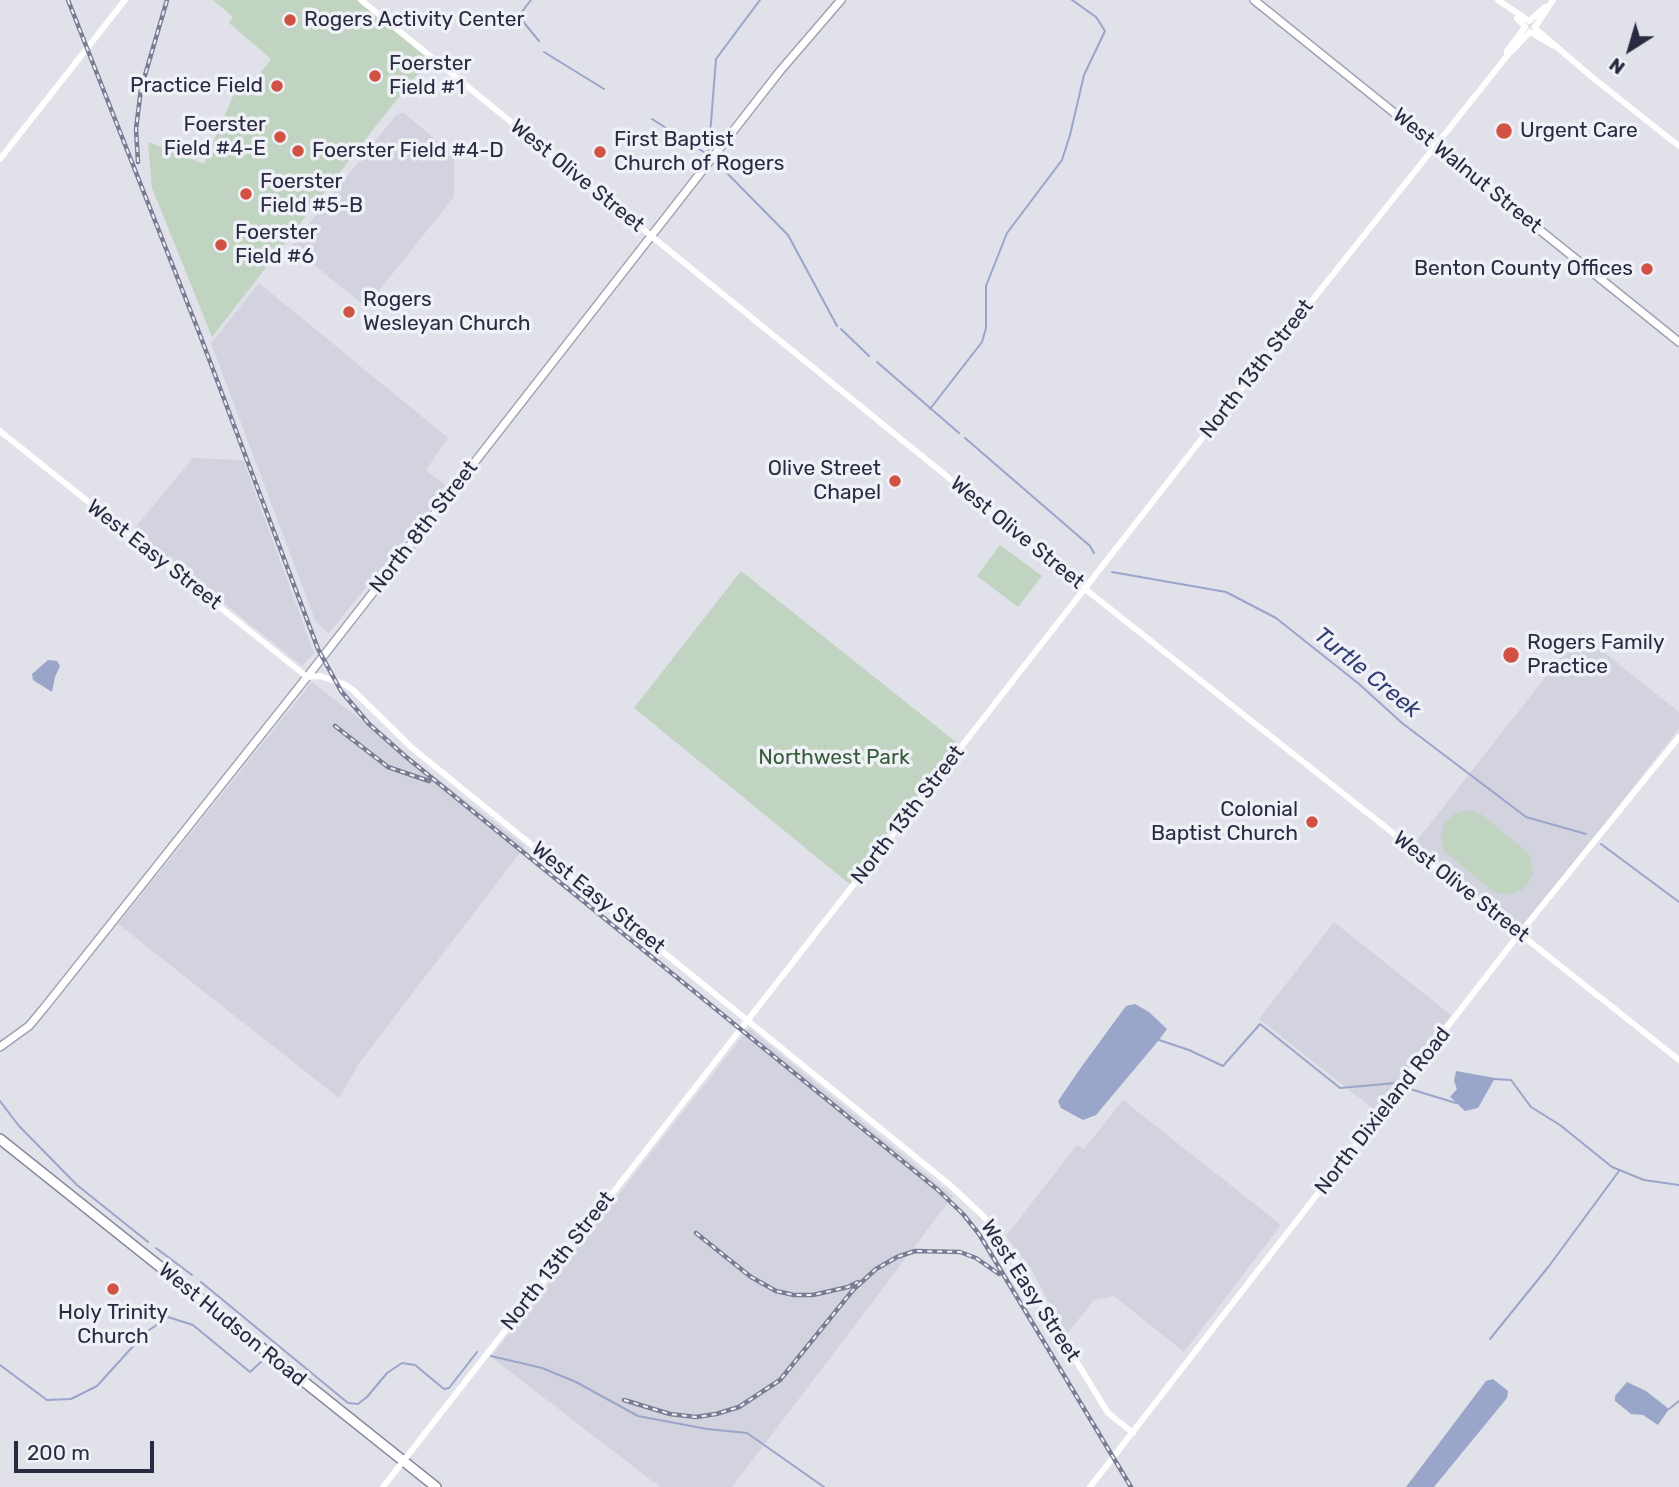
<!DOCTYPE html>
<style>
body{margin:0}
#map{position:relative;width:1679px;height:1487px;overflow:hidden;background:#e0e1e9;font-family:Rubik,sans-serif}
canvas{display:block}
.north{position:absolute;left:1595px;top:14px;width:70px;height:70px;-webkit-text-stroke:5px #eff1f7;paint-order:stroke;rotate:217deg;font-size:19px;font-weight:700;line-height:28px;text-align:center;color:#282b41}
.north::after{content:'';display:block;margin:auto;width:24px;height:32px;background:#282b41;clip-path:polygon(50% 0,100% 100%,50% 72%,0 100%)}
.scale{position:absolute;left:14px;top:1441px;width:140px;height:32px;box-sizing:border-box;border:4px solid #282b41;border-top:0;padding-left:9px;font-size:21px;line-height:24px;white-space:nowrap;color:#282b41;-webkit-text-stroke:5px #eff1f7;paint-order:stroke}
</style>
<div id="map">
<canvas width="1679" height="1487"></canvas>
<div class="north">N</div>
<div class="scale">200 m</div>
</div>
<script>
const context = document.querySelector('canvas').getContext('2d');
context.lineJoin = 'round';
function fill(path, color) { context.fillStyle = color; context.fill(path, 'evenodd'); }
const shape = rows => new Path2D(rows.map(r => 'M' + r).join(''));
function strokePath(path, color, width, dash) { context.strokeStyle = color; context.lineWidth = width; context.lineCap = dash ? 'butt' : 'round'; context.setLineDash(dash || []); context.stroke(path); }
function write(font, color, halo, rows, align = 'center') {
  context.font = font + ' Rubik,sans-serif'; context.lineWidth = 7; context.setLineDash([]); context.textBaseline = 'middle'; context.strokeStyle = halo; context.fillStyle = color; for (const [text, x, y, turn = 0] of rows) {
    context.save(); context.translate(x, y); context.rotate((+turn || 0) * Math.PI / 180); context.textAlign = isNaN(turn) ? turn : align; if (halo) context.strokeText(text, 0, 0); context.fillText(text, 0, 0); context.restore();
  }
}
fill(shape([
 [404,113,454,155,454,197,366,307,291,246,397,114],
 [259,283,448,438,426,470,448,487,328,634,315,620,211,343],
 [193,458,243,460,314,653,302,666,133,530],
 [1580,633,1679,712,1679,728,1520,933,1411,848],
 [312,682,525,846,360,1062,339,1098,118,924],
 [1334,922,1451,1015,1376,1111,1259,1019],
 [749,1028,953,1196,732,1487,660,1487,491,1357],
 [1123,1100,1281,1225,1184,1352,1114,1296,1094,1300,1066,1335,1030,1267,1006,1236,1077,1145,1084,1149]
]), '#d2d3de');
fill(shape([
 [213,0,360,0,432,56,375,127,212,337,152,188,148,142,204,164,239,82,249,88,271,59,229,23,233,17],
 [1000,545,1042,576,1018,607,977,576],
 [741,571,961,746,852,886,634,708],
 [1463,811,1472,811,1481,814,1525,850,1530,857,1533,872,1528,884,1522,890,1507,895,1493,891,1445,852,1441,837,1445,822,1454,814]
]), '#c1d3c1');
fill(shape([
 [48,660,57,661,60,666,55,677,52,692,33,680,32,674],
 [1135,1004,1149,1012,1167,1029,1159,1040,1096,1115,1083,1120,1061,1108,1058,1101,1082,1066,1126,1006],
 [1456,1071,1495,1078,1478,1108,1465,1111,1450,1097,1457,1089,1454,1081],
 [1493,1379,1508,1391,1507,1398,1434,1487,1406,1487,1486,1381],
 [1627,1382,1646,1391,1669,1409,1658,1425,1643,1415,1631,1414,1615,1401,1615,1396]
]), '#9aa5ca');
strokePath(shape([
 [531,0,521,13,521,19,539,41],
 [544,52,604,89],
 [652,119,710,156],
 [707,153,709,148,716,59,760,0],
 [715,161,788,235,837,326],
 [841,329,869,356],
 [877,362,959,433],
 [930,409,982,342,986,328,986,286,1007,233,1062,160,1070,135,1084,75,1105,31,1096,17,1072,0],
 [965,438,1090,546,1094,553],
 [1112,572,1226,592,1276,618,1359,684,1402,723,1526,817,1586,834],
 [1601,844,1679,902],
 [1159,1040,1189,1050,1223,1066,1260,1024,1340,1088,1396,1083],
 [1493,1079,1511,1080,1531,1107,1560,1125,1612,1167,1644,1180,1679,1185],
 [1410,1089,1456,1103],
 [0,1101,19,1126,77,1185,148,1242],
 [156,1248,192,1275],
 [201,1282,348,1403,358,1404,367,1397,387,1373,402,1363,415,1365,444,1389,449,1388,477,1352],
 [1490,1339,1549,1266,1619,1171],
 [491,1356,542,1368,576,1382,638,1416,707,1429,747,1433,824,1487],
 [0,1365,47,1400,71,1399,97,1386,145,1333,168,1317,193,1325,250,1372,262,1361],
 [1669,1409,1679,1401]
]), '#9aa5ca', 2);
const primary = shape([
 [1254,0,1679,342],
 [0,1047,29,1026,44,1008,307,677,780,71,841,0]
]);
const highway = shape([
 [0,1139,436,1487]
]);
strokePath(primary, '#9fa2b5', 10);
strokePath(highway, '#878aa0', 12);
strokePath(shape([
 [361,0,1094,596,1679,1060],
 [1498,0,1529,21,1545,7],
 [1553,0,1535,27,1537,30,1593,78,1679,146],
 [1507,56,1507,51,1525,27,1517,18],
 [0,159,125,0],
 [0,431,307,677,320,676,344,684,353,690,411,747,950,1185,982,1215,998,1233,1108,1413,1133,1433],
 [383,1487,1200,441,1507,56,1530,32,1554,46],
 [1090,1487,1520,933,1679,737]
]), '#fff', 6);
strokePath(primary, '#fff', 7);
strokePath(highway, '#fff', 9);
const rail = shape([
 [68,0,200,335,318,649,341,691,369,724,405,756,938,1190,963,1214,979,1234,1131,1487],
 [138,162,136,129,141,89,167,0],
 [335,726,388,767,429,781],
 [696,1233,751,1277,776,1291,794,1295,813,1295,848,1287,858,1282],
 [624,1400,670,1414,696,1417,716,1414,739,1407,780,1380,853,1290,876,1269,897,1257,915,1251,960,1252,976,1258,999,1274]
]);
strokePath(rail, '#797c93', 4.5);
strokePath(rail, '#eff1f7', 2, [5]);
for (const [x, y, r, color] of [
 [290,20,7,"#d15142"],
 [375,76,7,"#d15142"],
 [277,86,7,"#d15142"],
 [1504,131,9,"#d15142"],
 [280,137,7,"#d15142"],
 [298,151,7,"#d15142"],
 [600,152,7,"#d15142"],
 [246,194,7,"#d15142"],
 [221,245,7,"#d15142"],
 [1647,269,7,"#d15142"],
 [349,312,7,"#d15142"],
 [895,481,7,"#d15142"],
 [1511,655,9,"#d15142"],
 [1312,822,7,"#d15142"],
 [113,1289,7,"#d15142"]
]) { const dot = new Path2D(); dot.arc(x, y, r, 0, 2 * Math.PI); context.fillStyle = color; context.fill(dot); strokePath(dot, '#eff1f7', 2.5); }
write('21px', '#282b41', '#eff1f7', [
 ["Rogers Activity Center",304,20],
 ["Foerster",389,64],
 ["Field #1",389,88],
 ["Practice Field",263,86,"right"],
 ["Foerster",266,125,"right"],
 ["Field #4-E",266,149,"right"],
 ["Urgent Care",1520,131],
 ["First Baptist",614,140],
 ["Church of Rogers",614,164],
 ["Foerster Field #4-D",312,151],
 ["Foerster",260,182],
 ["Field #5-B",260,206],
 ["Foerster",235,233],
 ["Field #6",235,257],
 ["Benton County Offices",1633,269,"right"],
 ["Rogers",363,300],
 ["Wesleyan Church",363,324],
 ["Olive Street",881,469,"right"],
 ["Chapel",881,493,"right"],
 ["Rogers Family",1527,643],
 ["Practice",1527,667],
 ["Colonial",1298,810,"right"],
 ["Baptist Church",1298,834,"right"],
 ["Holy Trinity",113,1313,"center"],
 ["Church",113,1337,"center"]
], 'left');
write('21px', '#282b41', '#eff1f7', [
 ["West Walnut Street",1467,171,39],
 ["West Olive Street",577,176,39],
 ["North 13th Street",1257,369,-52],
 ["North 8th Street",424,527,-52],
 ["West Olive Street",1017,533,39],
 ["West Easy Street",154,555,38],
 ["North 13th Street",908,815,-52],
 ["West Olive Street",1461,887,38],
 ["West Easy Street",598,898,39],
 ["North Dixieland Road",1383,1111,-52],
 ["North 13th Street",558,1261,-52],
 ["West Easy Street",1030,1291,57],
 ["West Hudson Road",232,1325,39]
]);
write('21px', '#355d38', '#eff1f7', [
 ["Northwest Park",834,758]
]);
write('italic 23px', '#313e76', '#eff1f7', [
 ["Turtle Creek",1367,673,39]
]);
</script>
